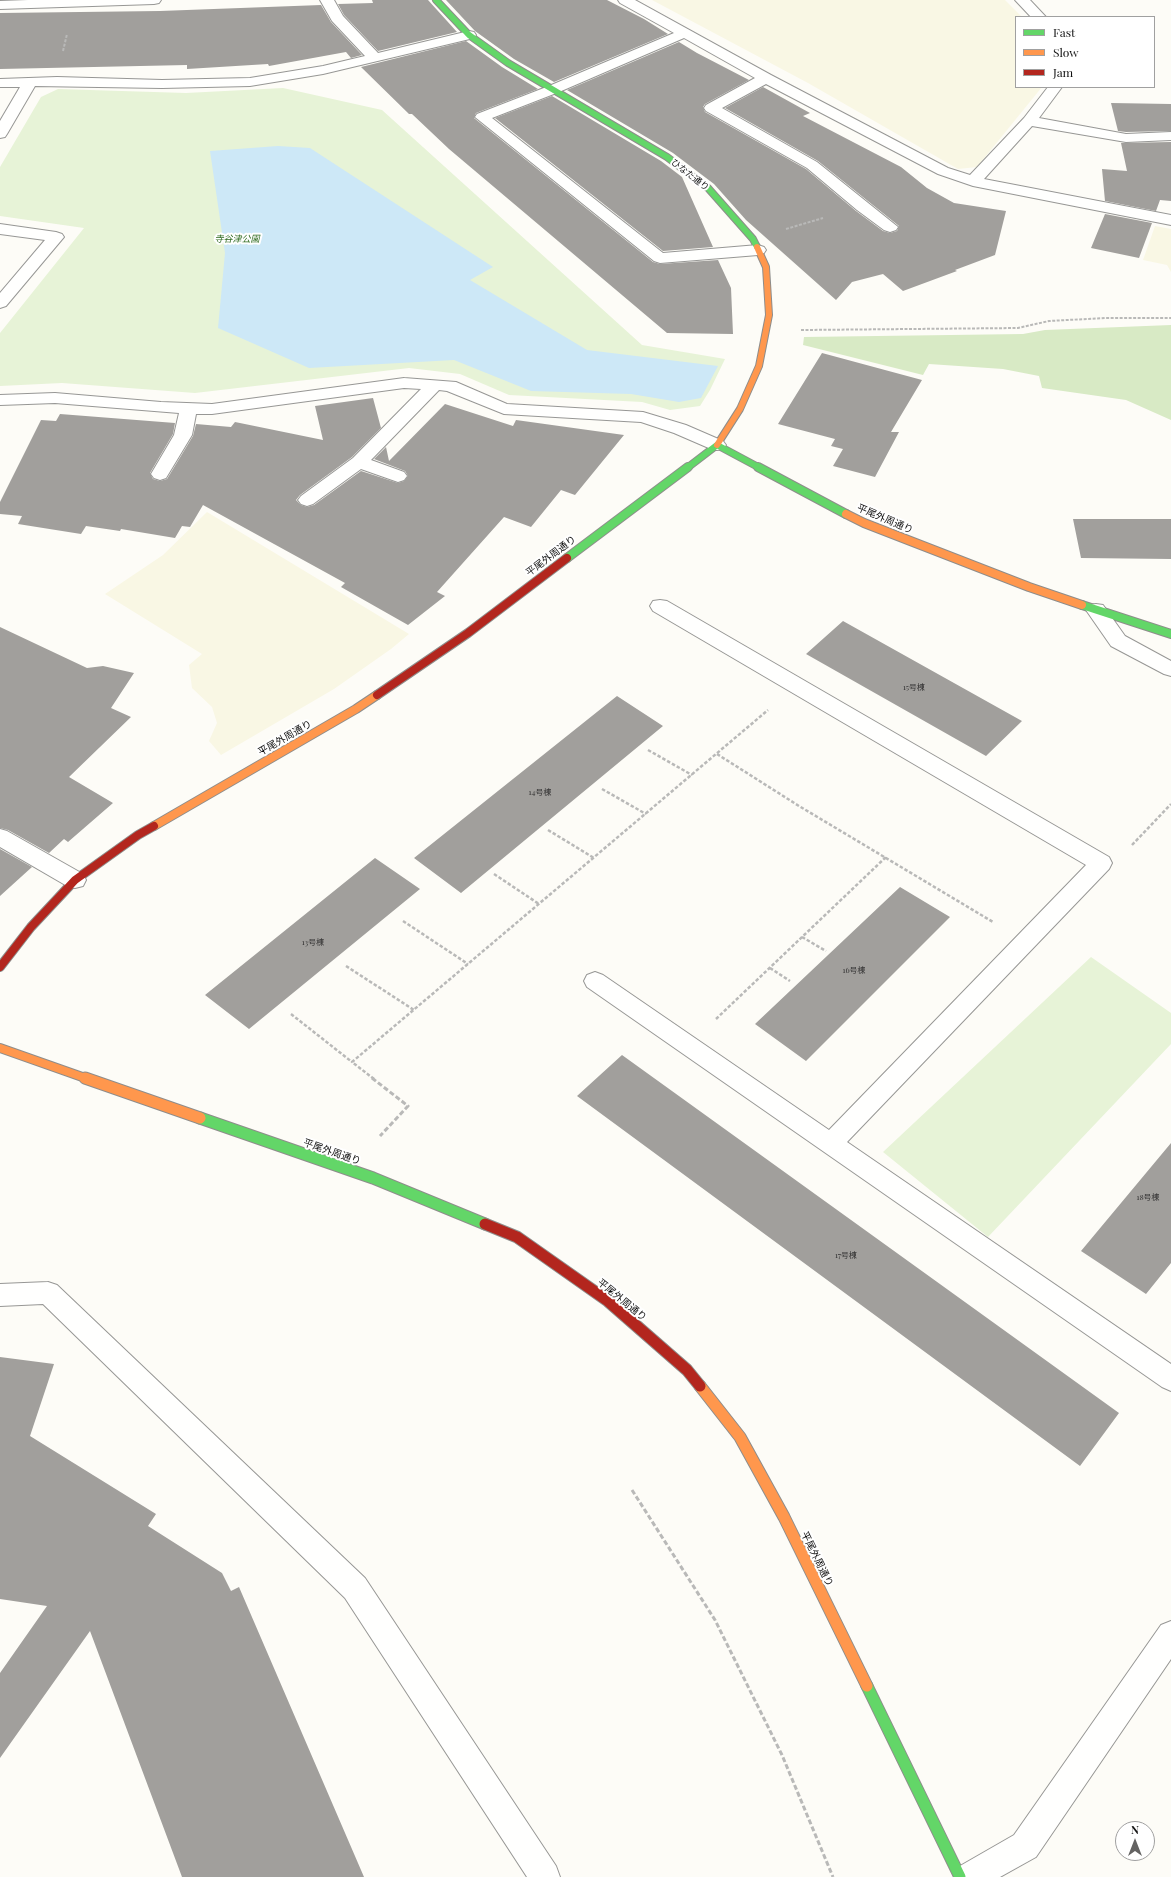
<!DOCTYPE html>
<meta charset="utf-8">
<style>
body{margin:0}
#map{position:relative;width:1171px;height:1877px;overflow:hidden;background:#fdfcf7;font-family:"Playfair Display",serif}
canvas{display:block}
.legend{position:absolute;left:1015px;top:16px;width:140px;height:72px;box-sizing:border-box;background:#fff;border:1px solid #a0a0a0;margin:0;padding:5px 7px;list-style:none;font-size:12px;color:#111}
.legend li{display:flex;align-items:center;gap:8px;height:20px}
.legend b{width:20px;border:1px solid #a0a0a0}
.north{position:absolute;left:1115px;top:1821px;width:40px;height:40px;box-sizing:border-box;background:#fff;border:1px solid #a0a0a0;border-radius:50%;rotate:0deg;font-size:11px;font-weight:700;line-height:16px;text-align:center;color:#111}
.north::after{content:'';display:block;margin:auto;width:14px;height:18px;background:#646362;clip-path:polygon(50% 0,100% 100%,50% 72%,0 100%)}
</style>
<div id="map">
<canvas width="1171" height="1877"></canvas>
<ul class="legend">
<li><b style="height:5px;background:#63d668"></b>Fast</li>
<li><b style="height:5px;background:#ff974d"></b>Slow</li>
<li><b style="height:5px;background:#b3261e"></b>Jam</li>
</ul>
<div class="north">N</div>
</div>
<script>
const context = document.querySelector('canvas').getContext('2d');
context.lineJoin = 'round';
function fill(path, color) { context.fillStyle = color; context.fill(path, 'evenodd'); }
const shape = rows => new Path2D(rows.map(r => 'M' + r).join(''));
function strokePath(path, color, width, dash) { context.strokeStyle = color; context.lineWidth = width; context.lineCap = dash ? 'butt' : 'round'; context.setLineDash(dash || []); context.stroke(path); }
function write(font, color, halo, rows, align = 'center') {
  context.font = font + ' "Playfair Display","Noto Sans JP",serif'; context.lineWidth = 4; context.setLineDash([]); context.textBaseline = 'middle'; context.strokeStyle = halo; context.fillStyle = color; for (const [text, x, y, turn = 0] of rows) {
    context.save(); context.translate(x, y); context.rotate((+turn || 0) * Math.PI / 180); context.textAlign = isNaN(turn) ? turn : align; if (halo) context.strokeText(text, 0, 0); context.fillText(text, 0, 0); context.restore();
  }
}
fill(shape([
 [652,0,1005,0,1022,17,1016,17,1016,87,1042,87,977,167,958,169,808,83],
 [1155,226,1171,229,1171,272,1167,265,1143,260],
 [207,512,409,634,391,649,334,689,221,755,209,741,217,723,212,707,192,688,189,665,202,654,105,594,163,555]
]), '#f9f7e4');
fill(shape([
 [283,88,382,110,642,345,725,359,710,390,700,406,670,410,642,402,509,395,460,374,409,368,195,393,62,383,0,386,0,333,84,228,0,216,0,167,41,97,58,89,186,93],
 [1091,957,1171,1013,1171,1044,988,1237,883,1152]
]), '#e7f3d7');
fill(shape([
 [1171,325,1171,420,1126,400,1042,388,1039,376,1003,369,929,364,923,375,803,345,804,337,1023,334,1045,330]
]), '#d8eac5');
fill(shape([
 [278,146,310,148,493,267,470,280,587,350,718,366,701,398,679,402,631,394,531,391,454,360,309,368,218,328,225,253,210,151]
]), '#cde8f7');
fill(shape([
 [372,0,428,0,457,32,378,51,344,15,338,4,373,3],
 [446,0,607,0,644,19,668,34,554,82,514,59,475,31],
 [321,5,331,22,362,55,351,58,346,52,269,66,268,64,187,69,187,65,0,69,0,13,160,11],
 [466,41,502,67,538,89,476,113,474,118,653,262,660,264,718,260,731,288,733,334,667,333,449,149,412,114,409,114,361,67],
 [679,42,697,53,749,80,705,104,703,107,705,112,806,169,856,211,883,231,890,233,897,231,899,226,818,161,725,108,763,87,810,113,803,116,901,167,927,188,954,203,1006,211,995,255,955,270,957,271,903,291,883,274,852,282,836,300,746,220,714,184,673,153,567,90],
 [552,96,661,161,682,177,713,247,663,251,495,118],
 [1111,103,1171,104,1171,131,1126,132,1118,131],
 [1171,142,1171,201,1160,200,1156,211,1105,201,1102,169,1127,171,1121,143],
 [1105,214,1152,223,1139,258,1091,248],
 [822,353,922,380,891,432,899,432,875,477,833,466,843,449,831,446,835,439,778,424],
 [373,398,381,428,352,457,300,495,296,500,301,505,307,507,314,505,361,471,398,483,404,481,408,476,405,471,374,459,386,447,389,461,445,404,513,426,516,420,624,435,575,495,561,490,531,527,504,517,437,592,445,596,408,625,341,587,345,583,203,505,190,527,182,526,175,538,121,529,120,531,86,526,81,534,18,524,22,516,0,514,0,502,41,420,56,421,60,414,175,423,173,434,150,473,153,479,160,481,167,479,193,436,196,424,231,427,235,422,323,440,315,406],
 [1073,519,1171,519,1171,559,1081,558],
 [843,621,1022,721,986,756,806,654],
 [0,627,87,668,103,666,134,673,111,708,131,717,69,777,113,803,68,842,64,839,49,853,8,830,0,828],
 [617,696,663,726,461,893,414,858],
 [0,849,32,867,0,896],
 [375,858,420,889,249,1029,205,995],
 [900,887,950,917,806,1061,755,1024],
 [622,1055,1119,1413,1080,1466,577,1096],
 [1171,1143,1171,1263,1146,1294,1081,1251],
 [0,1357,54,1364,30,1436,156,1514,148,1526,222,1573,231,1591,239,1587,364,1877,182,1877,90,1631,0,1758,0,1673,47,1606,0,1599]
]), '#a19f9c');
const lane = shape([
 [660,600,667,601,1109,857,1112,863,1109,869,847,1142,1171,1364,1171,1391,1162,1387,587,987,584,981,587,975,595,972,603,975,829,1130,1086,865,653,611,650,606,653,601,660,600],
 [1096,604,1103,605,1125,636,1171,661,1171,676,1164,674,1111,646,1086,610,1089,605,1096,604],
 [1171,1621,1171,1659,1036,1857,1000,1877,956,1877,960,1866,1014,1835,1161,1625,1171,1621]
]);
const street = shape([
 [28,0,161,0,159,3,154,4,0,9,0,1,28,0],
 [320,0,334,0,343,16,378,53,469,31,474,32,476,35,474,38,323,74,250,86,162,88,35,86,7,134,5,137,0,138,0,121,20,87,0,87,0,79,57,77,162,80,250,78,323,66,365,56,332,21,320,0],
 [618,0,635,0,771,75,948,168,970,175,1024,118,1048,87,1062,87,1039,118,1126,134,1171,132,1171,140,1126,142,1032,126,984,179,1171,215,1171,225,973,186,938,174,766,84,722,108,817,162,898,227,896,230,890,232,884,230,857,210,807,168,706,111,704,108,706,105,755,78,684,38,559,92,492,118,663,253,758,245,764,247,766,250,764,253,758,255,660,263,654,261,475,117,477,114,549,86,674,33,620,3,618,0],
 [1015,0,1030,0,1046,17,1031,17,1015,0],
 [0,224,56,232,62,234,64,237,6,306,0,308,0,293,45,240,0,234,0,224],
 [404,378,456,382,507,404,643,412,686,425,723,441,726,445,723,449,717,450,711,449,674,433,641,422,504,414,447,391,439,390,371,460,404,472,407,476,404,480,398,482,361,469,313,504,307,506,301,504,298,500,301,496,353,458,421,389,404,388,212,414,196,414,192,435,166,478,160,480,154,478,151,474,174,435,179,413,55,403,0,405,0,395,55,393,161,402,212,404,404,378],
 [0,829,7,831,83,874,86,880,83,886,75,888,67,886,0,847,0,829],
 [48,1282,57,1285,365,1578,556,1866,560,1877,527,1877,345,1598,43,1304,0,1306,0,1284,48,1282]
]);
const fastFar2 = shape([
 [436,0,469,35,508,63,667,157,708,188,753,239,757,247],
 [687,468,717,445,760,468]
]);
const fastFar1 = shape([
 [758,467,846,514],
 [567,558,688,467],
 [1082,605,1171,634]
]);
const fast = shape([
 [200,1118,373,1178,485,1224],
 [867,1686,960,1877]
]);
const slowFar2 = shape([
 [717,445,740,409,759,366,769,315,766,267,757,247]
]);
const slowFar1 = shape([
 [846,514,864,523,1029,587,1082,605],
 [154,826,356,709,377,695],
 [0,1048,88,1079]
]);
const slow = shape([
 [85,1078,200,1118],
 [700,1386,740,1437,784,1517,867,1686]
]);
const jamFar1 = shape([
 [377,695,468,633,567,558],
 [0,967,31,927,75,880,138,835,154,826]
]);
const jam = shape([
 [485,1224,517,1237,608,1301,687,1370,700,1386]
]);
strokePath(lane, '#979795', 2);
strokePath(street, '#979795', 2);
strokePath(fastFar2, '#8e8d8b', 8);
strokePath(fastFar1, '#8e8d8b', 10);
strokePath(fast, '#8e8d8b', 13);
strokePath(slowFar2, '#8e8d8b', 8);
strokePath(slowFar1, '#8e8d8b', 10);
strokePath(slow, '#8e8d8b', 13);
strokePath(jamFar1, '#8e8d8b', 10);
strokePath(jam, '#8e8d8b', 13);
strokePath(shape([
 [63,51,67,34],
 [786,229,823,218],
 [801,330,1018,328,1049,321,1105,318,1171,318]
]), '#b9b9b8', 2, [3, 1.5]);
strokePath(shape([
 [648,750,692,775],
 [717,754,799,806,993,922],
 [602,789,646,814],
 [548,830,594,858],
 [1132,845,1171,804],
 [494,874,539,904],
 [403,921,468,964],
 [802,937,826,951],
 [346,966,414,1010],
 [770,968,790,981],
 [291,1014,352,1062],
 [716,1019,886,857],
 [374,1079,352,1062,768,710]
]), '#b9b9b8', 2.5, [3.5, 2]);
strokePath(shape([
 [372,1078,408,1106,380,1136],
 [632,1490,715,1620,782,1755,833,1877]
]), '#b9b9b8', 3, [5, 2.5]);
fill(lane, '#fffffe');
fill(street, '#fffffe');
strokePath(fastFar2, '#63d668', 6);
strokePath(fastFar1, '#63d668', 8);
strokePath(fast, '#63d668', 11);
strokePath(slowFar2, '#ff974d', 6);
strokePath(slowFar1, '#ff974d', 8);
strokePath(slow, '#ff974d', 11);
strokePath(jamFar1, '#b3261e', 8);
strokePath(jam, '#b3261e', 11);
write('8px', '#353434', null, [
 ["15号棟",914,687],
 ["14号棟",540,792],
 ["13号棟",313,942],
 ["16号棟",854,970],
 ["18号棟",1148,1197],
 ["17号棟",846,1255]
]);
write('9px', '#111', '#fff', [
 ["ひなた通り",690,175,38]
]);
write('italic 9px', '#2f6b1f', '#fff', [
 ["寺谷津公園",237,239]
]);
write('10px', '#111', '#fff', [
 ["平尾外周通り",885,519,23],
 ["平尾外周通り",551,556,-37],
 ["平尾外周通り",285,738,-30],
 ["平尾外周通り",332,1152,19],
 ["平尾外周通り",622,1300,39],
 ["平尾外周通り",817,1559,64]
]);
</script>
